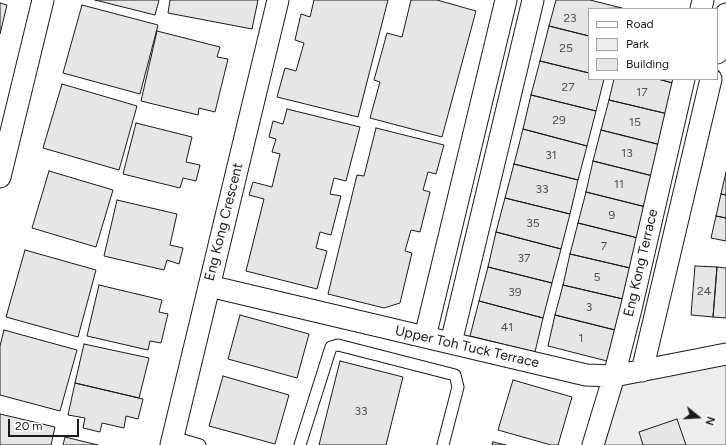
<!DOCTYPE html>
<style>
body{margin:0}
#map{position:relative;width:726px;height:445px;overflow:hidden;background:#fff;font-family:Figtree,sans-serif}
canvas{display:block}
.legend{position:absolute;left:588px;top:8px;width:130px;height:72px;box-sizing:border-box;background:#fff;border:1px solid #a3a3a3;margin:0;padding:5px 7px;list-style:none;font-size:12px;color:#1a1a1a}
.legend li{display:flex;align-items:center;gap:8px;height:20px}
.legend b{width:20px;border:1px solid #a3a3a3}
.north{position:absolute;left:678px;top:397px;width:40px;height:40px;-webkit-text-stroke:3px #fff;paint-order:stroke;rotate:108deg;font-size:11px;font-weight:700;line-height:16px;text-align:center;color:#1a1a1a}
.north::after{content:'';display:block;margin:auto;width:14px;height:18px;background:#1a1a1a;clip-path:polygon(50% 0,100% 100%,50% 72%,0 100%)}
.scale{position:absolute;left:8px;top:419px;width:71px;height:18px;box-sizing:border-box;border:2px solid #1a1a1a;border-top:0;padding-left:5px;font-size:12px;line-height:14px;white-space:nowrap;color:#1a1a1a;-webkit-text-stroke:3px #fff;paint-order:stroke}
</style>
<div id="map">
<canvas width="726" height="445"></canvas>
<ul class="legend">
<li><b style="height:5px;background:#fff"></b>Road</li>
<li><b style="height:11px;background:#ededed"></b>Park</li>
<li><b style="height:11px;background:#e6e6e6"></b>Building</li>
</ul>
<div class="north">N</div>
<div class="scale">20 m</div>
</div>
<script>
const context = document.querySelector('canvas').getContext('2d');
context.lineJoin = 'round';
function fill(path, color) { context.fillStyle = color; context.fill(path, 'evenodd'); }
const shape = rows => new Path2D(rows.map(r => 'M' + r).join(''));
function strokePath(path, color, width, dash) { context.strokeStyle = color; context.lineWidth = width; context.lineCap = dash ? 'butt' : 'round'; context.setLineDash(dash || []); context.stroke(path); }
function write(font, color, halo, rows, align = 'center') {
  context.font = font + ' Figtree,sans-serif'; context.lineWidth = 3; context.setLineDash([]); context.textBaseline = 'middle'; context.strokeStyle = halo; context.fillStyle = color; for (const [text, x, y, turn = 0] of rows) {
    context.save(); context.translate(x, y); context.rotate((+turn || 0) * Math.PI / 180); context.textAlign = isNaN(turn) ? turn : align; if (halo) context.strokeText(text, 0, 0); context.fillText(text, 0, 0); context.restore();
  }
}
const green = shape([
 [726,356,726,445,591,445,612,378,726,356]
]);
fill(green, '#ededed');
strokePath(green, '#6a6a6a', 1);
const building = shape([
 [95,0,159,0,155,15,95,0],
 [170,0,258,0,252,29,168,13,170,0],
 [314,0,388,0,358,117,277,97,285,68,296,71,304,43,295,40,301,14,310,17,314,0],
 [411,0,437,0,476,11,442,137,370,118,380,82,374,80,387,33,402,37,411,0],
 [556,0,590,0,622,8,589,9,589,36,549,26,556,0],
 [0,3,7,5,0,34,0,3],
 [82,5,158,25,140,94,63,73,82,5],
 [549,26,589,36,589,73,540,61,549,26],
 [157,31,220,47,217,57,228,59,215,112,199,108,198,115,141,101,157,31],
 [540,61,589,73,589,79,604,79,596,111,531,95,540,61],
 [614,79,658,79,676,84,668,114,609,100,614,79],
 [658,79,677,79,676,84,658,79],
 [62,84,137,106,119,170,43,148,62,84],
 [531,95,596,111,587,146,523,129,531,95],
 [609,100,668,114,661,145,601,130,609,100],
 [287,109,360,127,346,181,334,178,330,194,341,196,331,235,320,232,316,248,327,251,317,289,246,271,264,199,249,195,253,182,272,187,280,154,272,152,276,139,269,137,273,121,283,124,287,109],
 [136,123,192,137,186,162,200,165,196,181,183,178,180,188,123,174,136,123],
 [376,128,444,145,436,174,428,172,423,190,430,192,420,232,411,230,405,251,412,253,400,303,384,308,328,294,357,175,364,176,376,128],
 [523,129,587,146,578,180,514,164,523,129],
 [601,130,661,145,653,176,593,161,601,130],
 [593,161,653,176,646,207,586,192,593,161],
 [514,164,578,180,570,214,505,198,514,164],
 [49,171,113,190,96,247,32,228,49,171],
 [726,172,726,195,721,194,726,172],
 [586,192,646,207,638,238,578,223,586,192],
 [721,194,726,195,726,218,716,216,721,194],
 [505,198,570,214,561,249,496,232,505,198],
 [117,200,177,214,170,245,183,248,179,264,167,260,164,270,104,256,117,200],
 [716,216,726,218,726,241,711,238,716,216],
 [578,223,638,238,630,268,570,254,578,223],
 [496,232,561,249,552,283,488,267,496,232],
 [25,250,96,270,78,337,6,317,25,250],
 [570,254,630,268,623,299,563,285,570,254],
 [695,266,717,267,713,317,691,315,695,266],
 [488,267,552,283,543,318,479,301,488,267],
 [717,267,726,268,726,318,713,317,717,267],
 [99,285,162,300,159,312,168,314,161,343,150,341,148,350,87,336,99,285],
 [563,285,623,299,615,330,555,315,563,285],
 [479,301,543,318,535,352,470,336,479,301],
 [240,315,309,334,297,378,228,359,240,315],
 [555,315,615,330,607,361,548,346,555,315],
 [4,330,77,350,60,411,0,395,0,346,4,330],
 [84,344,149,358,139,398,75,383,84,344],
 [340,361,403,377,386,445,319,445,340,361],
 [223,376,289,395,275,444,209,426,223,376],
 [513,380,572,397,558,445,551,445,498,430,513,380],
 [75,383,143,399,138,419,126,416,124,428,102,423,100,432,83,428,85,418,68,415,75,383],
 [0,414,55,427,51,445,0,445,0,414],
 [677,419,686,445,643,445,639,432,677,419],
 [65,437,98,445,63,445,65,437],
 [493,442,506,445,492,445,493,442]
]);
fill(building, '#e6e6e6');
strokePath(building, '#1a1a1a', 1);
const lane = shape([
 [173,437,200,445],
 [300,445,331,347,338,345,455,375,458,387,443,445]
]);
const street = shape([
 [701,9,703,0],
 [717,53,726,14],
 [0,177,43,0],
 [209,286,586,375,614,376,726,354],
 [425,337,506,0],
 [451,343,533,0],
 [642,371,711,79],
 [171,445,278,0],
 [593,445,614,376,631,309,684,79]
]);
strokePath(lane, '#1a1a1a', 13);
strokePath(street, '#1a1a1a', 23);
strokePath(lane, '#fff', 11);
strokePath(street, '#fff', 21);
write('12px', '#4d4d4d', null, [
 ["23",570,18],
 ["25",566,48],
 ["27",568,87],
 ["17",642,92],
 ["29",559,120],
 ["15",635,122],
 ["13",627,153],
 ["31",551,155],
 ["11",619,184],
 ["33",542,189],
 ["9",612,215],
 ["35",533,223],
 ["7",604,246],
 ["37",524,258],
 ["5",597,277],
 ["24",704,291],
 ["39",515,292],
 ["3",589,307],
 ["41",507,327],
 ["1",581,338],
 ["33",361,411]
]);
write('14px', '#1a1a1a', '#fff', [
 ["Eng Kong Crescent",224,222,-76],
 ["Eng Kong Terrace",641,263,-77],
 ["Upper Toh Tuck Terrace",467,347,13]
]);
</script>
